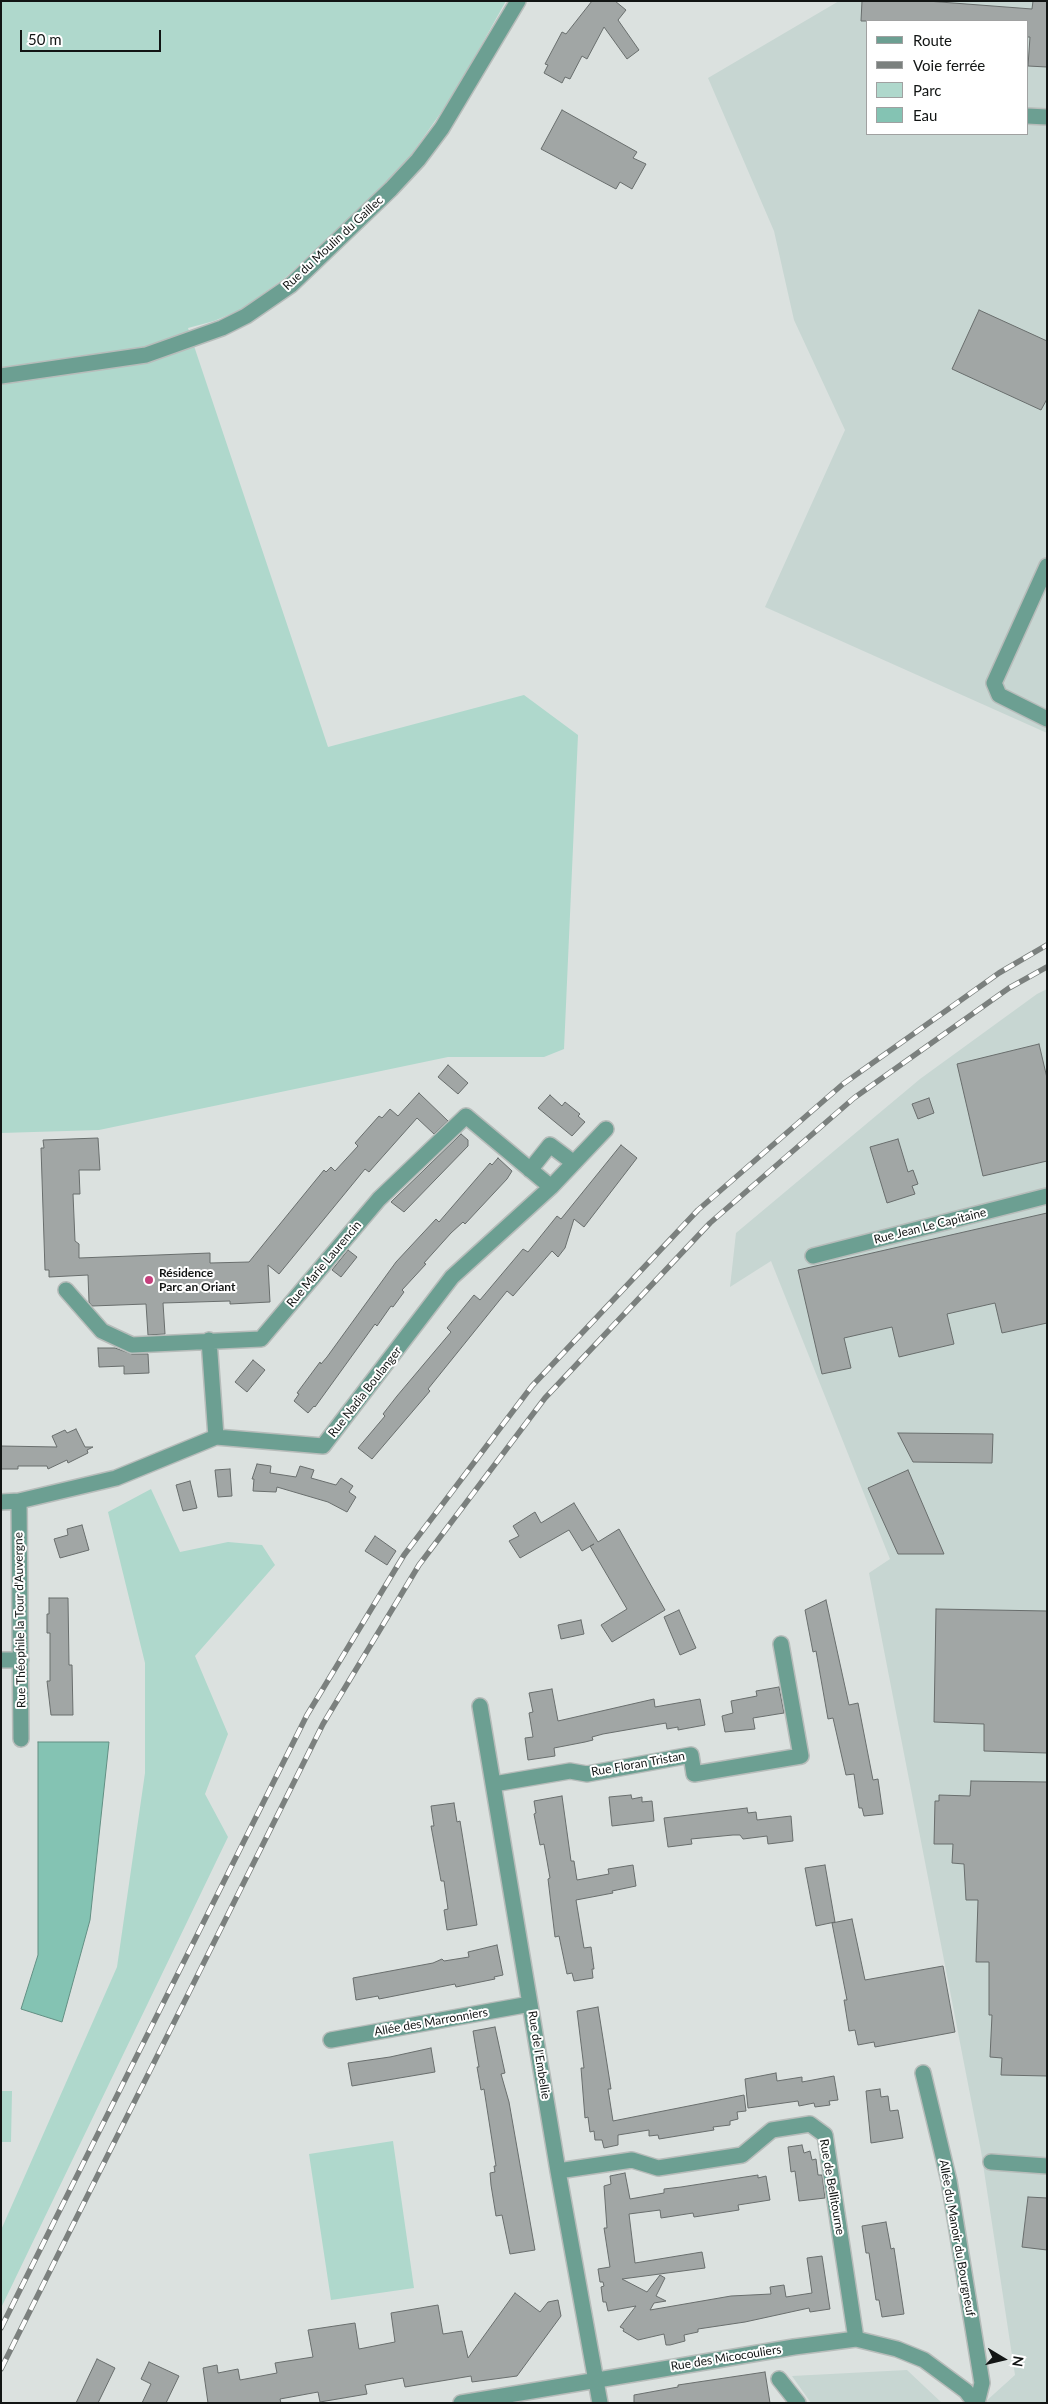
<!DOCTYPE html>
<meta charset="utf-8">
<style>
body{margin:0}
#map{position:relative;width:1048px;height:2404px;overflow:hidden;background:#dbe1df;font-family:Lato,sans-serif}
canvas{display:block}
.frame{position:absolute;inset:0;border:2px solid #121514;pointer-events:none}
.legend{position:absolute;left:866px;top:20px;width:162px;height:115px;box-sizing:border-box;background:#fff;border:1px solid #a0a1a1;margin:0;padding:6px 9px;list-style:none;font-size:15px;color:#121514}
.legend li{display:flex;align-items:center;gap:10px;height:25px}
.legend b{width:25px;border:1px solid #a0a1a1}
.north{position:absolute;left:978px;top:2334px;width:50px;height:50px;-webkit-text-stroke:4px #fff;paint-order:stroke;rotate:99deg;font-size:14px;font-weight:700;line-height:20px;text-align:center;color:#121514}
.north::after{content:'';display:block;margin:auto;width:18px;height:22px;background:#121514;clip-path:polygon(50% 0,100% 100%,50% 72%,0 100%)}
.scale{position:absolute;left:20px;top:30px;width:141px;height:22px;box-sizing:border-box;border:2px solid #121514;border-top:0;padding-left:6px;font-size:15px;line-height:18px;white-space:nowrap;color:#121514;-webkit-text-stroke:4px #fff;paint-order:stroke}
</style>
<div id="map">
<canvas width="1048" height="2404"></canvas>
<div class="frame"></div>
<ul class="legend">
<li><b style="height:6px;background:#6c9f92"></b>Route</li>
<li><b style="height:6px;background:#7b807e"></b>Voie ferrée</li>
<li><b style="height:14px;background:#afd8cc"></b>Parc</li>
<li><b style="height:14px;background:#84c3b3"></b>Eau</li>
</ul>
<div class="north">N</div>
<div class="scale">50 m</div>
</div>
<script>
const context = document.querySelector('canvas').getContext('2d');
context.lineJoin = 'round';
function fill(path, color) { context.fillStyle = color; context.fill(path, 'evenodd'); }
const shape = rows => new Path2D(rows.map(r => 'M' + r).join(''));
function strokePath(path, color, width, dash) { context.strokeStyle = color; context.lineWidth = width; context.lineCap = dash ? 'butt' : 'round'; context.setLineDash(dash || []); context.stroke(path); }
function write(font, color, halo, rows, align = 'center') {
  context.font = font + ' Lato,sans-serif'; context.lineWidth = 4; context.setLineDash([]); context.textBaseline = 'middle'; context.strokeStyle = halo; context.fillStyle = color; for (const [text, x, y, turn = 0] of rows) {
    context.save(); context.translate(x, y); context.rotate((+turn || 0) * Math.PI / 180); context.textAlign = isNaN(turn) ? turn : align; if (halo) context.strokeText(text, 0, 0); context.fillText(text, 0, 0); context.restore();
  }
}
fill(shape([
 [839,1,1047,1,1047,733,765,607,845,430,794,320,774,231,708,78],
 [867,21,1027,21,1027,134,867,134],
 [1047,989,1047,2403,984,2403,1015,2375,981,2151,869,1573,890,1559,771,1261,730,1287,736,1233,920,1079,1037,994],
 [907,2370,942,2403,811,2403,792,2376]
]), '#c7d6d2');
fill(shape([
 [1,1,506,1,454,94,411,155,384,186,285,278,240,310,214,321,188,328,328,747,524,695,578,735,564,1049,544,1057,448,1057,99,1130,1,1133],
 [151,1489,180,1552,228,1542,262,1545,275,1565,195,1656,228,1734,205,1794,228,1837,1,2308,1,2230,117,1967,145,1773,145,1663,108,1512],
 [1,2091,12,2091,11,2142,1,2142],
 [393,2141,414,2288,331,2300,309,2154]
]), '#afd8cc');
const water = shape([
 [38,1742,109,1742,90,1920,62,2022,21,2009,38,1955,38,1742]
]);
fill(water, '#84c3b3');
strokePath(water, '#628f83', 1);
const building = shape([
 [592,1,615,1,626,10,618,20,639,50,627,59,604,27,587,59,582,56,570,79,565,77,562,83,544,73,548,65,545,64,562,32,566,34,592,1],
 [862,1,927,1,1032,9,1033,1,1047,1,1047,67,1028,66,1030,37,1027,37,1027,21,861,21,862,1],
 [562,110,637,152,633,158,646,164,632,189,620,182,616,189,541,149,562,110],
 [979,310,1047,341,1047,399,1041,410,952,369,979,310],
 [1039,1044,1047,1078,1047,1161,983,1176,957,1064,1039,1044],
 [448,1065,468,1083,458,1094,438,1077,448,1065],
 [419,1093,448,1121,434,1134,417,1118,369,1172,365,1169,279,1274,268,1265,270,1302,230,1304,230,1301,163,1303,165,1334,148,1335,146,1304,92,1306,89,1302,88,1275,49,1277,49,1270,45,1270,41,1148,44,1148,43,1140,98,1138,100,1170,79,1170,80,1194,73,1194,75,1241,79,1244,79,1258,210,1253,210,1263,249,1262,324,1170,326,1172,331,1167,335,1171,358,1146,355,1143,379,1116,382,1118,390,1109,398,1116,419,1093],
 [550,1095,562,1106,565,1102,580,1114,578,1116,585,1122,572,1136,538,1108,550,1095],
 [929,1098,934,1113,918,1119,912,1104,929,1098],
 [461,1134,468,1140,468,1146,404,1212,391,1202,461,1134],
 [898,1139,908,1172,913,1170,918,1184,912,1186,915,1194,887,1203,870,1147,898,1139],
 [621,1145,637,1158,584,1227,574,1219,565,1248,558,1257,552,1251,513,1296,507,1291,428,1389,430,1391,372,1459,358,1448,385,1416,383,1414,397,1396,451,1332,447,1328,474,1295,480,1300,523,1249,528,1252,557,1216,561,1219,621,1145],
 [498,1158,512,1171,507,1179,465,1224,463,1222,451,1233,424,1263,426,1264,402,1290,404,1292,393,1307,391,1306,377,1326,375,1324,315,1407,314,1406,308,1413,294,1401,299,1394,297,1393,320,1362,321,1364,327,1357,396,1262,436,1219,439,1222,490,1163,492,1165,498,1158],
 [1047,1213,1047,1323,1002,1333,995,1303,947,1314,954,1344,899,1357,892,1327,844,1338,851,1368,822,1374,798,1270,1047,1213],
 [348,1250,357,1257,341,1277,332,1270,348,1250],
 [98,1348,115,1348,132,1354,148,1354,149,1373,124,1374,124,1366,99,1367,98,1348],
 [253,1360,265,1370,247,1392,235,1382,253,1360],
 [76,1429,85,1447,93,1447,87,1450,88,1453,68,1463,67,1460,48,1469,47,1466,18,1466,18,1469,1,1469,1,1446,57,1447,52,1436,65,1430,67,1433,76,1429],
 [898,1433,993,1434,992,1463,913,1462,898,1433],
 [257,1464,271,1466,270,1473,296,1477,300,1466,314,1470,311,1478,336,1485,341,1478,353,1486,349,1492,356,1497,347,1512,328,1502,277,1487,276,1492,253,1491,254,1479,252,1479,257,1464],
 [230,1469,232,1496,218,1497,215,1470,230,1469],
 [908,1470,944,1554,898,1554,868,1488,908,1470],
 [190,1481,197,1508,183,1511,176,1485,190,1481],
 [574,1503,598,1542,619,1529,665,1610,612,1642,601,1625,627,1609,590,1546,594,1544,582,1551,569,1530,520,1558,509,1541,519,1536,513,1526,535,1512,541,1523,574,1503],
 [82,1525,89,1550,60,1558,54,1539,68,1535,67,1529,82,1525],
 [375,1536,396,1551,387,1565,365,1551,375,1536],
 [49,1598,68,1598,69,1665,72,1665,73,1715,51,1715,47,1681,50,1681,50,1633,47,1633,47,1614,49,1614,49,1598],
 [826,1600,849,1705,858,1703,873,1780,878,1779,883,1814,864,1816,862,1808,859,1808,854,1774,846,1775,833,1718,828,1719,816,1651,813,1652,805,1610,826,1600],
 [936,1609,1047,1611,1047,1753,984,1751,984,1724,934,1722,936,1609],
 [679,1610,696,1648,680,1655,664,1617,679,1610],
 [581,1620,584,1634,561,1639,558,1625,581,1620],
 [779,1687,784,1713,753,1718,755,1729,725,1732,722,1716,733,1713,731,1701,757,1696,756,1691,779,1687],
 [552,1689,558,1721,654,1699,655,1707,700,1699,705,1725,678,1730,678,1727,667,1729,666,1723,603,1734,592,1737,593,1740,585,1742,554,1748,555,1756,528,1760,525,1738,533,1737,529,1713,533,1712,529,1693,552,1689],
 [971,1781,1047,1782,1047,2076,1001,2075,1002,2058,990,2057,992,2015,989,2015,989,1962,976,1962,978,1900,966,1900,964,1864,952,1863,953,1844,934,1844,935,1801,939,1801,939,1795,970,1796,971,1781],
 [631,1795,632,1799,642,1797,642,1802,652,1801,654,1821,612,1826,609,1797,631,1795],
 [562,1796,571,1861,574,1861,577,1880,609,1874,608,1869,633,1865,636,1886,612,1891,613,1893,576,1900,584,1948,591,1947,594,1969,592,1969,593,1978,574,1981,572,1973,567,1974,559,1936,555,1937,548,1879,550,1878,544,1844,540,1845,534,1814,536,1813,534,1801,562,1796],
 [454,1803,457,1822,460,1821,477,1925,447,1930,444,1910,448,1909,444,1881,441,1881,431,1826,434,1826,431,1806,454,1803],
 [747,1808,748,1813,756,1812,757,1820,791,1816,793,1841,768,1844,767,1836,743,1839,740,1835,733,1835,691,1839,692,1844,668,1847,664,1818,747,1808],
 [825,1865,835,1922,816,1926,805,1868,825,1865],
 [852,1919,865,1980,943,1966,955,2032,875,2047,874,2042,858,2045,855,2030,849,2031,844,2000,847,2000,832,1923,852,1919],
 [497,1945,503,1975,494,1977,495,1979,456,1987,455,1984,379,1999,378,1996,356,2000,353,1978,433,1963,442,1959,444,1961,469,1957,468,1952,497,1945],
 [598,2007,611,2089,608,2089,613,2121,744,2095,746,2111,737,2112,738,2119,730,2121,730,2125,713,2127,714,2130,659,2139,658,2135,649,2136,649,2130,618,2135,618,2145,604,2148,602,2140,595,2140,594,2131,590,2132,588,2117,585,2118,581,2068,584,2068,577,2011,598,2007],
 [495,2027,505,2073,501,2074,509,2102,535,2250,510,2254,502,2215,496,2216,491,2185,490,2173,495,2172,494,2166,496,2166,484,2089,481,2090,477,2067,479,2067,473,2031,495,2027],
 [431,2048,435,2072,352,2086,348,2063,390,2057,431,2048],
 [776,2073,777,2081,802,2077,802,2082,834,2076,838,2100,829,2101,830,2105,815,2107,814,2103,799,2106,798,2101,748,2108,745,2079,776,2073],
 [880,2089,881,2097,888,2096,890,2111,898,2110,903,2138,871,2143,866,2091,880,2089],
 [802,2145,804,2153,810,2151,812,2160,816,2159,818,2175,822,2175,825,2198,799,2201,795,2171,791,2172,788,2147,802,2145],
 [625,2173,630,2199,664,2193,664,2189,681,2187,758,2175,758,2178,766,2176,770,2200,738,2205,739,2210,694,2217,693,2213,661,2218,660,2210,629,2214,635,2263,702,2252,705,2268,622,2279,647,2292,660,2275,665,2278,656,2296,666,2301,654,2303,650,2310,731,2296,771,2294,770,2287,784,2285,786,2297,812,2293,807,2258,822,2256,830,2309,810,2312,809,2308,745,2322,698,2329,698,2332,684,2335,685,2341,670,2345,666,2345,664,2334,638,2340,623,2331,624,2329,620,2327,636,2306,608,2311,606,2302,603,2302,601,2287,604,2286,603,2282,600,2282,598,2269,610,2267,604,2228,607,2228,604,2186,611,2184,610,2176,625,2173],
 [1028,2197,1047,2198,1047,2250,1022,2247,1028,2197],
 [886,2222,891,2249,894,2248,904,2314,882,2317,879,2300,876,2300,869,2253,866,2253,862,2226,886,2222],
 [515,2293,540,2312,548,2302,558,2300,561,2316,517,2376,472,2382,471,2376,405,2387,403,2378,365,2385,367,2394,320,2402,318,2392,280,2399,281,2403,208,2403,203,2368,217,2365,218,2373,238,2369,240,2380,277,2373,275,2363,313,2357,308,2330,355,2323,359,2349,395,2342,391,2313,438,2305,443,2334,462,2331,468,2358,515,2293],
 [97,2359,115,2368,98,2403,76,2403,97,2359],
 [149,2362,179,2376,166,2403,142,2403,151,2384,141,2379,149,2362],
 [765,2372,770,2403,634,2403,634,2395,678,2387,678,2385,765,2372]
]);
fill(building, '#a1a6a5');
strokePath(building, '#696e6d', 1);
const minor = shape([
 [1027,116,1047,117],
 [1,376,146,355,222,328,246,316,291,285,391,189,418,160,442,128,518,1],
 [1047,566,994,683,999,695,1047,719],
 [530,1170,550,1145,574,1163],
 [813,1256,1047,1196],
 [66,1290,102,1331,132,1345,261,1339,379,1199,466,1116,551,1187],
 [209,1340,216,1437],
 [19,1501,21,1739],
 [1,1502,19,1501,116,1478,216,1437,323,1446,452,1277,551,1187,606,1129],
 [1,1660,21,1660],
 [480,1706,558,2171,600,2403],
 [494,1784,570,1771,587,1774,691,1755,694,1774,801,1756,781,1644],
 [331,2040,530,2004],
 [923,2073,949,2181,982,2383,977,2403],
 [991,2162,1047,2166],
 [558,2171,632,2160,658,2168,742,2155,772,2130,810,2124,825,2135,856,2339],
 [779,2379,798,2403],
 [461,2403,794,2347,856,2339,897,2349,924,2360,966,2391,975,2403]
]);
strokePath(minor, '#b7bcba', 18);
strokePath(minor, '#6c9f92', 15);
const rail = shape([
 [1,2328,307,1715,404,1555,532,1386,698,1210,843,1084,999,973,1047,945],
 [1,2369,323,1724,419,1565,545,1398,710,1223,854,1098,1009,988,1047,967]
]);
strokePath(rail, '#7b807e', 5.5);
strokePath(rail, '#fff', 4, [11]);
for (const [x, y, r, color] of [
 [149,1280,5,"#c63f7c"]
]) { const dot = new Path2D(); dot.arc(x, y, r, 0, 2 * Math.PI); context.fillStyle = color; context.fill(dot); strokePath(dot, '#fff', 2); }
write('12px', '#121514', '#fff', [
 ["Rue du Moulin du Gaillec",333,243,-43],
 ["Rue Jean Le Capitaine",930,1226,-14],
 ["Rue Marie Laurencin",324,1264,-50],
 ["Rue Nadia Boulanger",365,1392,-52],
 ["Rue Théophile la Tour d'Auvergne",20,1620,-91],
 ["Rue Floran Tristan",638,1764,-10],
 ["Allée des Marronniers",431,2022,-10],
 ["Rue de l'Embellie",539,2055,81],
 ["Rue de Bellitourne",832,2187,80],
 ["Allée du Manoir du Bourgneuf",957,2238,80],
 ["Rue des Micocouliers",726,2358,-9]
]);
write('bold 12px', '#121514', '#fff', [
 ["Résidence",159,1273],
 ["Parc an Oriant",159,1287]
], 'left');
</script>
